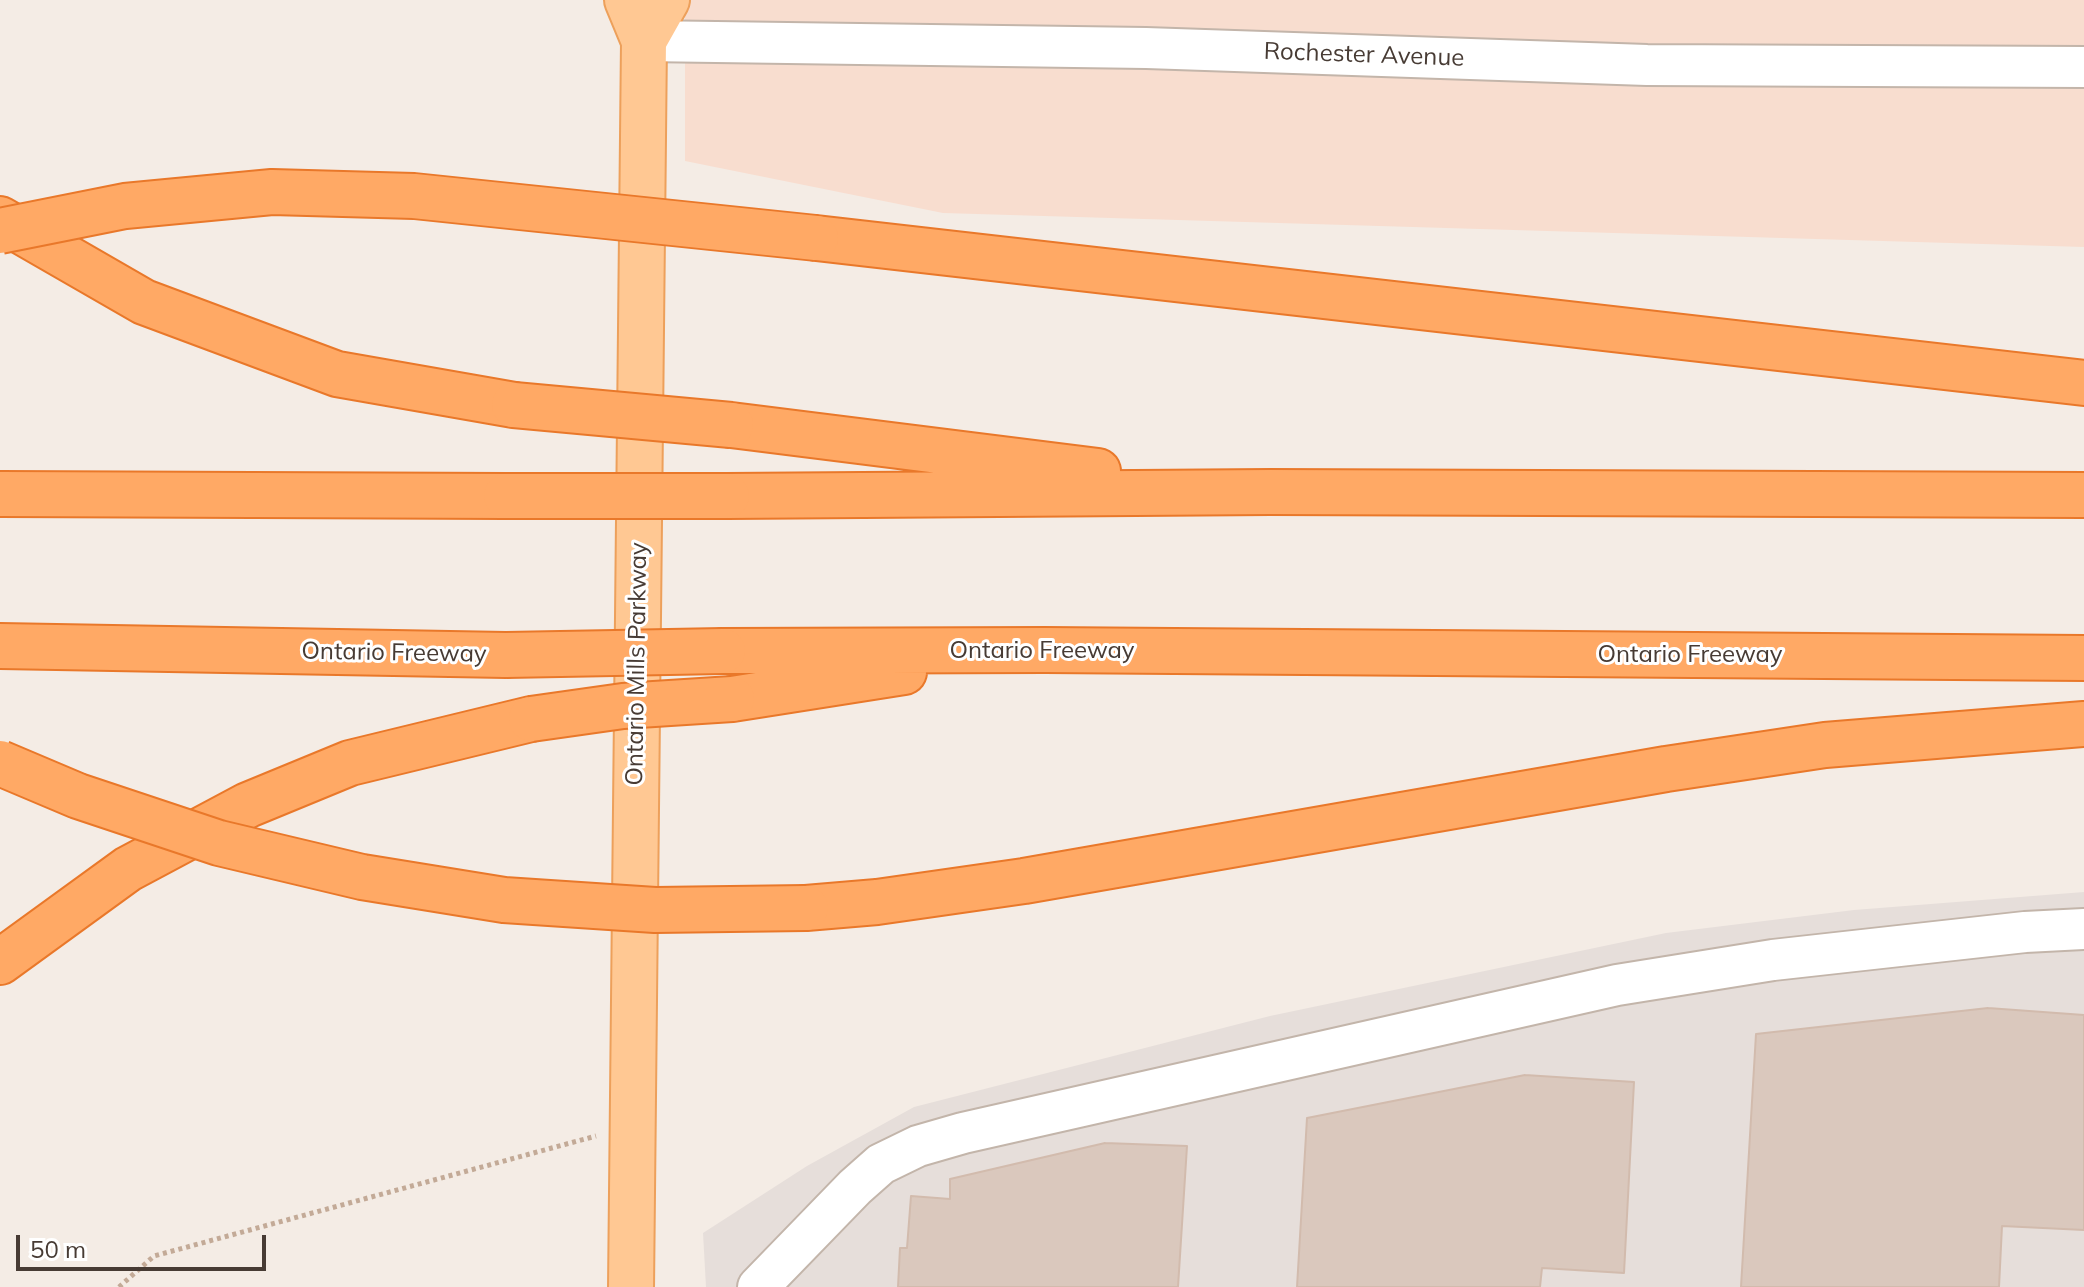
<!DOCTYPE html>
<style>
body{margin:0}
#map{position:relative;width:2084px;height:1287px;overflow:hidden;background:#f4ece5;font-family:Mulish,sans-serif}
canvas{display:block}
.scale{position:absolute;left:16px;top:1235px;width:250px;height:36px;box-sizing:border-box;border:4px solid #473b34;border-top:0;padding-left:10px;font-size:24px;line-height:28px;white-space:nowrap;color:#473b34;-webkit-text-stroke:6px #fff;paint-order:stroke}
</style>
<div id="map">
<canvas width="2084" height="1287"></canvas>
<div class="scale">50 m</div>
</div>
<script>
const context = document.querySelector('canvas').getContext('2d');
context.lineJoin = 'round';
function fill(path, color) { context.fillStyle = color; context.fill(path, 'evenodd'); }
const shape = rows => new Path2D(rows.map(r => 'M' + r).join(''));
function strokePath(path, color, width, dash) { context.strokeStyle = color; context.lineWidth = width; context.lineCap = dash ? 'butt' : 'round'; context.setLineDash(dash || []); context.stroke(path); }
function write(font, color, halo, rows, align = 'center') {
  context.font = font + ' Mulish,sans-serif'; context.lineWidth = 6; context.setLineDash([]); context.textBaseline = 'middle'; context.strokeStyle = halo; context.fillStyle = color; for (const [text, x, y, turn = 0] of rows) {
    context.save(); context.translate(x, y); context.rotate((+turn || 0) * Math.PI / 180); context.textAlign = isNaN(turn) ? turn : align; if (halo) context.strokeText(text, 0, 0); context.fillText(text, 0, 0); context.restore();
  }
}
fill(shape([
 [685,0,2084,0,2084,247,943,213,685,161]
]), '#f8ddcf');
fill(shape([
 [2084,892,2084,1287,706,1287,703,1233,807,1166,914,1107,1270,1016,1666,933,1854,910]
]), '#e6deda');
const building = shape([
 [1988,1008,2084,1015,2084,1230,2002,1226,1999,1287,1741,1287,1756,1034,1988,1008],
 [1525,1075,1634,1082,1624,1273,1542,1268,1540,1287,1297,1287,1307,1118,1525,1075],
 [1105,1143,1187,1146,1178,1287,898,1287,900,1248,907,1248,911,1196,950,1199,950,1179,1105,1143]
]);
fill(building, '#dac8bd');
strokePath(building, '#d2bbad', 2);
const minor = shape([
 [644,41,1146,48,1647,65,2084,67],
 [758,1287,855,1187,881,1164,918,1146,963,1133,1617,985,1773,960,2025,932,2084,929]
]);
const major = shape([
 [627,0,644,41,631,1287],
 [644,41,667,0]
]);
const highway = shape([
 [0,219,144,302,337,374,514,405],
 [816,238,2084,383],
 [731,425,1098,471],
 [0,494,506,496],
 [727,496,1271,492,2084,495],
 [0,646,506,655],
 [723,651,1045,650,2084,658],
 [732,699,904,672],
 [806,908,877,902,1024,881,1666,769,1825,745,2084,724],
 [0,962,128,869,248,805,350,763,531,719]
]);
strokePath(minor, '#c3b5aa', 44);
strokePath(major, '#eda05b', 48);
strokePath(highway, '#e9782a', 48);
strokePath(shape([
 [119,1287,154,1256,596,1136]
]), '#c3aa97', 5, [4, 4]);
strokePath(minor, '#fff', 40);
strokePath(major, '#ffc893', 44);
strokePath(highway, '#ffa965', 44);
const highwayBridge = shape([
 [0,231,125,206,272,192,414,196,816,238],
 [514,405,731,425],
 [506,496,727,496],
 [506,655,723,651],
 [531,719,623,706,732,699],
 [0,763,78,796,219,843,362,877,504,900,655,910,806,908]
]);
strokePath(highwayBridge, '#e9782a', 48, []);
strokePath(highwayBridge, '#ffa965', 44);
write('24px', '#473b34', '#fff', [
 ["Rochester Avenue",1364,55,2],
 ["Ontario Freeway",1042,651],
 ["Ontario Freeway",394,653,1],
 ["Ontario Freeway",1690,655],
 ["Ontario Mills Parkway",637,664,-89]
]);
</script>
